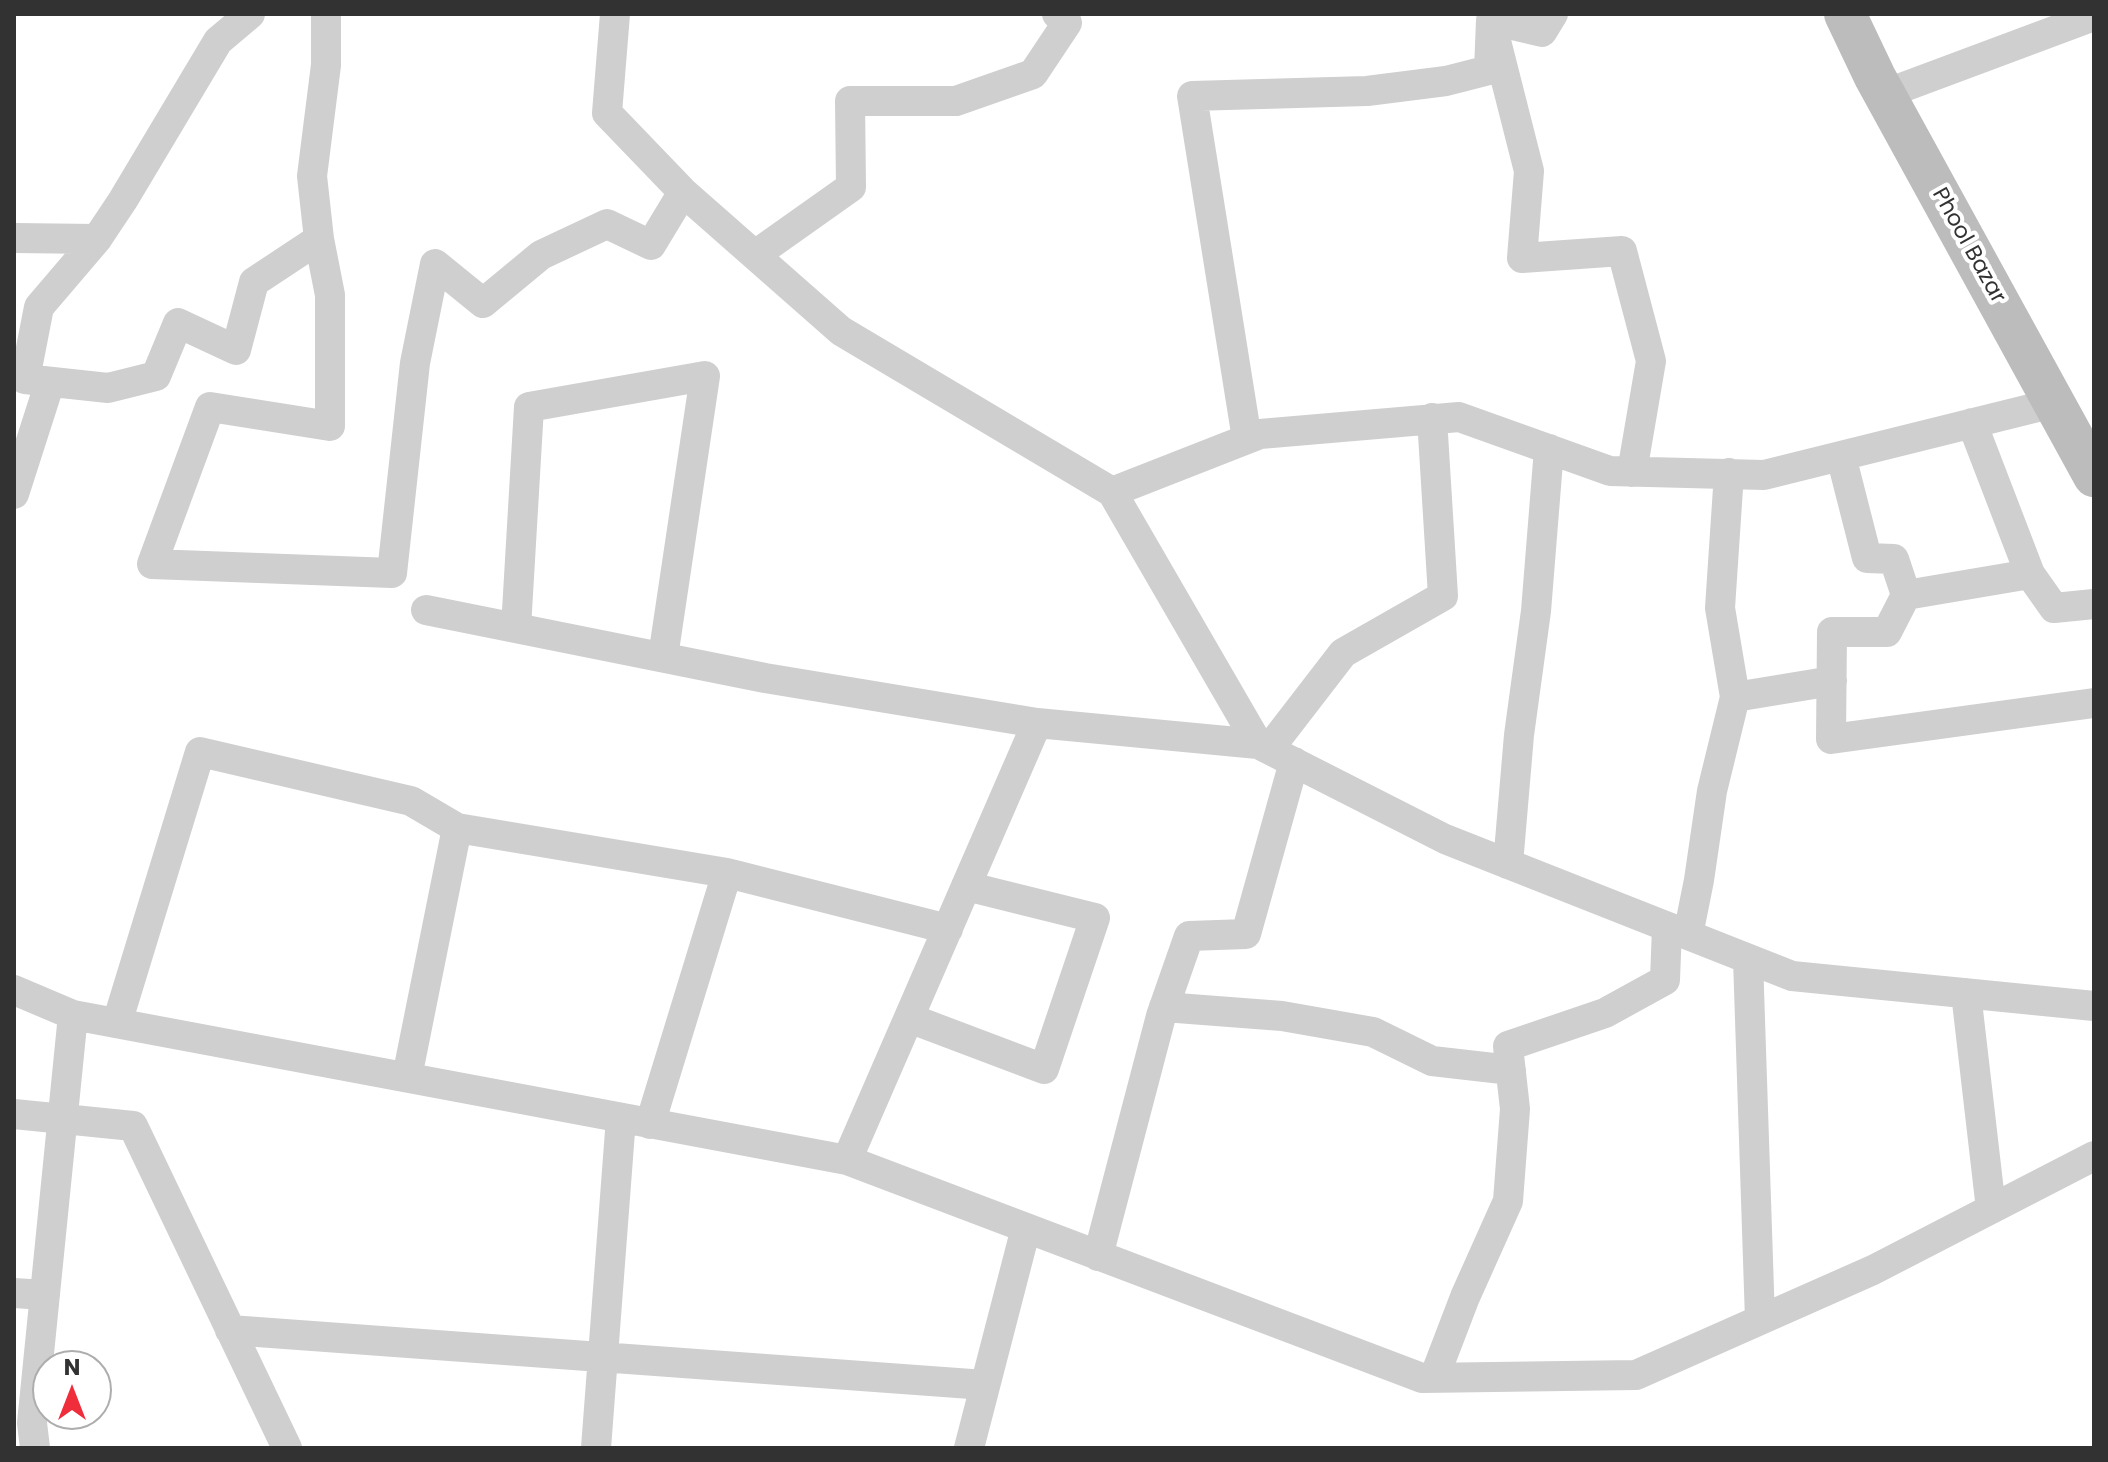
<!DOCTYPE html>
<style>
body{margin:0}
#map{position:relative;width:2108px;height:1462px;overflow:hidden;background:#fff;font-family:Poppins,sans-serif}
canvas{display:block}
.frame{position:absolute;inset:0;border:16px solid #323232;pointer-events:none}
.north{position:absolute;left:32px;top:1350px;width:80px;height:80px;box-sizing:border-box;background:#fff;border:2px solid #adadad;border-radius:50%;rotate:0deg;font-size:22px;font-weight:700;line-height:32px;text-align:center;color:#323232}
.north::after{content:'';display:block;margin:auto;width:28px;height:36px;background:#ef2d3b;clip-path:polygon(50% 0,100% 100%,50% 72%,0 100%)}
</style>
<div id="map">
<canvas width="2108" height="1462"></canvas>
<div class="frame"></div>
<div class="north">N</div>
</div>
<script>
const context = document.querySelector('canvas').getContext('2d');
context.lineJoin = 'round';
const shape = rows => new Path2D(rows.map(r => 'M' + r).join(''));
function strokePath(path, color, width, dash) { context.strokeStyle = color; context.lineWidth = width; context.lineCap = dash ? 'butt' : 'round'; context.setLineDash(dash || []); context.stroke(path); }
function write(font, color, halo, rows, align = 'center') {
  context.font = font + ' Poppins,sans-serif'; context.lineWidth = 8; context.setLineDash([]); context.textBaseline = 'middle'; context.strokeStyle = halo; context.fillStyle = color; for (const [text, x, y, turn = 0] of rows) {
    context.save(); context.translate(x, y); context.rotate((+turn || 0) * Math.PI / 180); context.textAlign = isNaN(turn) ? turn : align; if (halo) context.strokeText(text, 0, 0); context.fillText(text, 0, 0); context.restore();
  }
}
strokePath(shape([
 [615,14,607,113,683,192,841,331,1112,492,1258,744,1445,839,1792,976,2094,1006],
 [1496,41,1529,171,1522,258,1622,251,1651,361,1632,472],
 [1885,94,2094,16],
 [14,238,97,239,123,200,218,41,250,14],
 [97,239,39,307,25,379,108,388,156,376,178,323,236,350,254,282,319,239,312,176,326,65,326,14],
 [319,239,330,295,330,426,210,407,152,564,392,573,415,363,435,264,483,303,541,255,607,224,651,245,683,192],
 [755,255,851,187,850,101,956,101,1033,74,1067,23,1057,14],
 [1972,423,2030,574],
 [1247,439,1192,96,1367,91,1446,81,1489,70,1491,20,1542,32,1553,14],
 [1841,456,1867,558,1894,559,1906,595],
 [1729,473,1720,608,1735,697],
 [1112,492,1260,434,1459,417,1610,471,1764,475,2054,403],
 [14,494,50,382],
 [2094,604,2054,608,2030,574,1906,595,1887,632,1832,632,1831,739,2094,703],
 [426,610,765,678,1037,723,1258,744],
 [516,628,529,407,705,376,663,657],
 [1269,749,1343,653,1443,596,1432,418],
 [457,828,727,873,650,1124],
 [1508,864,1519,735,1536,611,1549,449],
 [727,873,948,929],
 [1688,935,1699,880,1712,791,1735,697,1832,681],
 [1748,959,1760,1320],
 [14,990,73,1015,847,1160,1422,1378,1636,1375,1873,1270,2094,1156],
 [1966,993,1991,1209],
 [1164,1007,1282,1016,1373,1032,1432,1061,1511,1070],
 [909,1018,1044,1069,1095,918,966,886],
 [117,1023,200,752,411,801,457,828,407,1077],
 [14,1114,133,1126,287,1448],
 [847,1160,1037,723],
 [1098,1256,1161,1016,1189,936,1246,934,1294,762],
 [14,1293,45,1295],
 [230,1330,985,1385],
 [1434,1378,1465,1297,1508,1201,1515,1109,1508,1046,1605,1013,1665,980,1667,927],
 [35,1448,32,1423,73,1015],
 [596,1448,621,1118],
 [969,1448,1026,1228]
]), '#cfcfcf', 30);
strokePath(shape([
 [1845,14,1875,77,2094,476]
]), '#bcbcbc', 42);
write('22px', '#323232', '#fff', [
 ["Phool Bazar",1968,246,61]
]);
</script>
